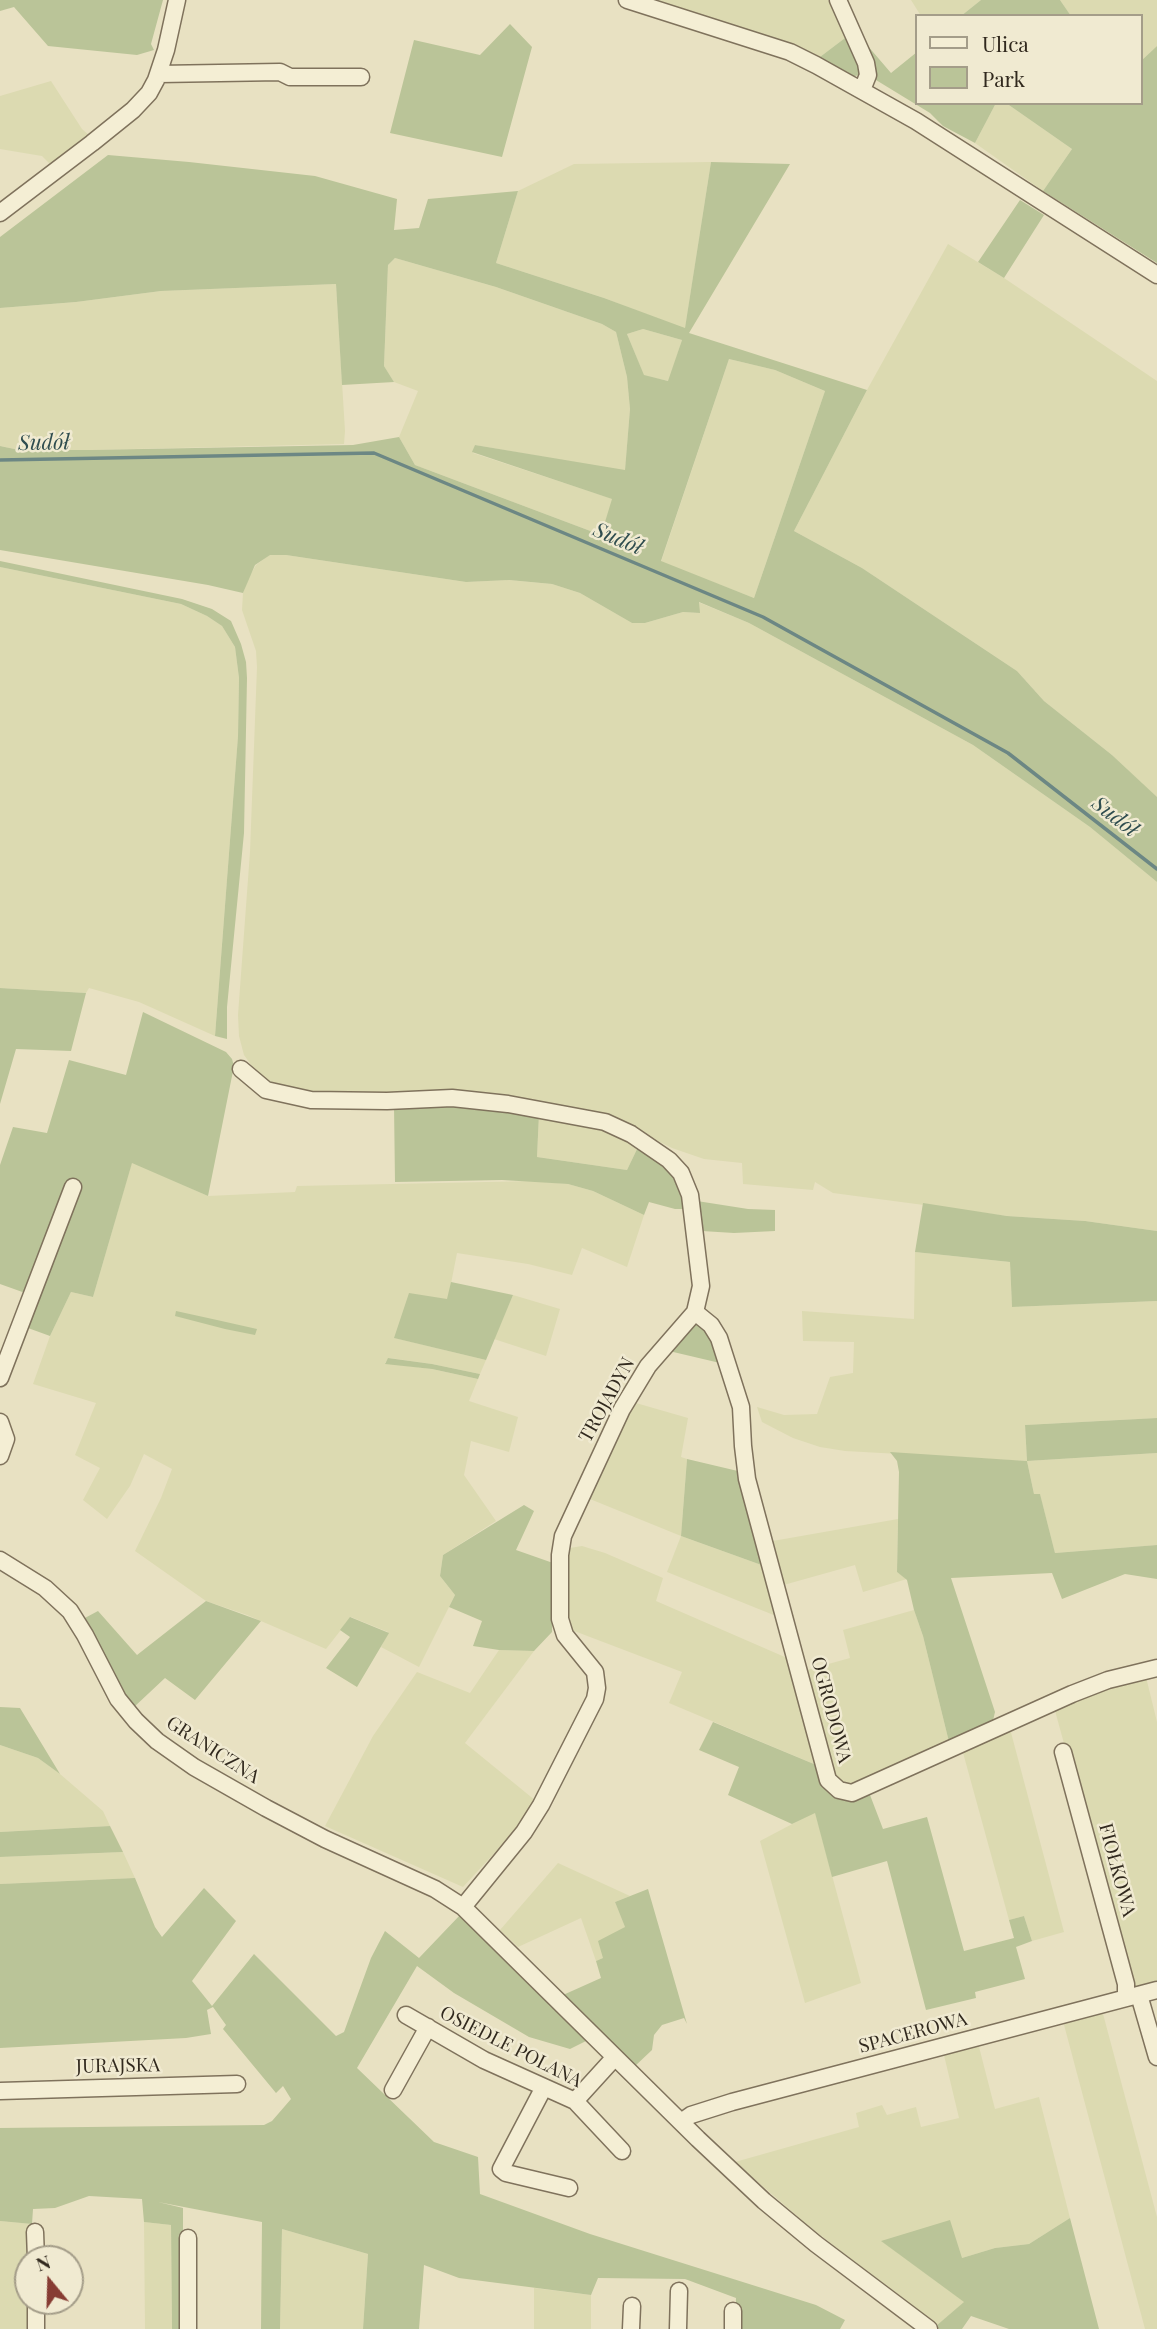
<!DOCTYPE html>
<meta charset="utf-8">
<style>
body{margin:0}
#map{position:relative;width:1157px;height:2329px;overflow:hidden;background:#e8e1c2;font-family:"Playfair Display",serif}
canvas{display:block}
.legend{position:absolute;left:915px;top:14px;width:228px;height:91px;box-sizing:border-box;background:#f0ead1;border:2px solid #a49d89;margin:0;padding:9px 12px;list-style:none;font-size:21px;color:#31291e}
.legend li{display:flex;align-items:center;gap:14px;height:35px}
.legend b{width:35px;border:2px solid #a49d89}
.north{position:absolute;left:14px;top:2245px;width:70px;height:70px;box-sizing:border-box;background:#f0ead1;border:2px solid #a49d89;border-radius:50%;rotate:341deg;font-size:19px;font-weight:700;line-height:28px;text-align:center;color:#31291e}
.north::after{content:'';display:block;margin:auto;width:24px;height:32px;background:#873c33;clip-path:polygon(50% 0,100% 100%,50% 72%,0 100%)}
</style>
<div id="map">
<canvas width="1157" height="2329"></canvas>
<ul class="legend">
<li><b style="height:9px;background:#f4eed4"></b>Ulica</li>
<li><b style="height:19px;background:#bac498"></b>Park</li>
</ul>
<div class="north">N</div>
</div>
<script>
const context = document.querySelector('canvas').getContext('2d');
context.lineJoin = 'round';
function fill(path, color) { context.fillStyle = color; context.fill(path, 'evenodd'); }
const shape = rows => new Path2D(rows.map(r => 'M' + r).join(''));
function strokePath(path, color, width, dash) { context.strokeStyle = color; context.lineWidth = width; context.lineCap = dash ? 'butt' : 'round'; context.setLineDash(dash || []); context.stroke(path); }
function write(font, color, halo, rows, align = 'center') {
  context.font = font + ' "Playfair Display",serif'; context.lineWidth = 5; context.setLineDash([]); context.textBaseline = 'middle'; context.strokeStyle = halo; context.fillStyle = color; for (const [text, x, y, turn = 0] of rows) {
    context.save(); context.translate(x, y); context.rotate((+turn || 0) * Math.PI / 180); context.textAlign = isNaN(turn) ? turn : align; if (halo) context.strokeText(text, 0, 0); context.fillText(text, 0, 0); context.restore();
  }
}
fill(shape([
 [642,0,828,0,849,35,816,60],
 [911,0,981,0,961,16,921,16],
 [1060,0,1157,0,1157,46,1141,61,1141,16,1071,16],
 [51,81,82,129,90,136,51,165,42,156,0,149,0,96],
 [996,103,1006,103,1072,149,1043,191,975,143],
 [711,162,685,329,604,298,496,263,518,191,574,164],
 [948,244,1004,278,1157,381,1157,798,1112,755,1044,701,1017,671,862,568,794,531,867,390],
 [395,258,496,287,602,324,616,332,627,377,630,409,625,471,475,445,473,453,613,499,601,535,415,465,399,437,418,391,394,382,384,366,388,265],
 [336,284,345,431,344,444,90,450,19,450,0,446,0,308,76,302,161,291],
 [643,329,682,340,669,381,644,376,627,334],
 [729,359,775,370,825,391,754,598,661,562],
 [269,555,286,555,466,582,508,580,552,584,580,593,632,623,645,623,683,612,699,613,698,602,749,623,973,745,1090,827,1157,882,1157,1231,1085,1221,1007,1216,833,1193,815,1182,813,1190,743,1184,742,1163,704,1159,672,1148,642,1133,574,1110,507,1095,453,1090,372,1096,294,1092,263,1078,254,1069,244,1055,239,1036,238,1015,250,852,257,667,256,651,242,610,243,593,249,577,256,565],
 [0,567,181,604,207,616,222,626,235,647,239,678,238,736,215,1036,139,1002,89,988,86,993,0,988],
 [539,1114,596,1124,639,1145,627,1170,537,1157],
 [132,1162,208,1196,295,1192,297,1186,534,1181,568,1184,593,1191,644,1215,627,1267,582,1248,572,1275,528,1264,457,1253,448,1299,395,1338,486,1360,480,1374,432,1364,389,1358,385,1363,432,1369,478,1379,469,1401,518,1417,509,1452,471,1441,464,1475,496,1521,443,1555,440,1576,455,1595,419,1667,381,1647,388,1632,351,1617,326,1649,247,1615,206,1601,135,1551,161,1498,172,1469,144,1454,130,1486,107,1519,83,1500,100,1468,75,1455,96,1403,33,1384,50,1336,71,1292,93,1297],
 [915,1252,1010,1262,1012,1307,1157,1301,1157,1418,1025,1425,1027,1461,1157,1453,1157,1545,1055,1553,1040,1495,1034,1494,1027,1461,845,1451,820,1447,793,1438,762,1422,757,1407,784,1415,817,1414,830,1377,853,1373,854,1342,803,1341,802,1311,914,1319],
 [513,1295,560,1309,546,1356,494,1339],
 [629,1401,688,1418,681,1457,687,1459,681,1536,767,1567,781,1618,667,1572,681,1536,585,1497],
 [898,1519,897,1572,907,1579,863,1592,855,1565,780,1586,767,1542],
 [582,1546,605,1553,663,1578,656,1601,794,1661,821,1767,669,1703,682,1672,569,1629,564,1592,564,1549],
 [914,1610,923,1636,950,1746,850,1790,838,1786,803,1671,850,1658,843,1630],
 [499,1650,534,1651,465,1743,536,1801,513,1833,463,1887,325,1826,373,1736,417,1672,470,1693],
 [1146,1677,1157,1722,1157,1984,1132,1991,1054,1707,1091,1691],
 [1009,1725,1064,1932,1032,1941,1024,1916,1009,1920,962,1749],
 [0,1745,38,1758,60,1774,103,1811,110,1826,0,1832],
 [815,1812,861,1983,805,2003,760,1841],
 [123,1852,135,1878,0,1884,0,1857],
 [558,1863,630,1896,615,1902,625,1927,603,1958,596,1961,581,1918,518,1947,500,1930],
 [1102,2010,1157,2217,1157,2329,1145,2329,1063,2021],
 [978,2043,995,2109,1039,2097,1070,2218,1029,2244,995,2248,962,2258,882,2241,965,2302,936,2326,805,2223,735,2162,859,2127,856,2113,882,2105,887,2115,916,2107,921,2127,959,2118,943,2051],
 [0,2221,32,2224,32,2259,28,2259,28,2301,32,2301,32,2329,0,2329],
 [144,2222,171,2225,172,2329,145,2329],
 [282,2229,368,2254,363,2329,280,2329],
 [534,2288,591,2295,591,2329,534,2329]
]), '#dcdab1');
fill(shape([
 [0,0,163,0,151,44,154,50,137,55,48,46,14,7,0,11],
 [981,0,1060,0,1071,16,961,16],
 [510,24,532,47,502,157,390,133,414,40,480,55],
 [849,35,860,69,859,75,851,77,816,60],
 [867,45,891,73,917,52,917,103,996,103,975,143,943,126,930,113,876,80],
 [1157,46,1157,263,1043,191,1072,149,1006,103,1141,103,1141,61],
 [108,155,189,162,315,176,397,199,394,230,419,228,428,199,518,191,496,263,604,298,685,328,711,162,790,164,689,333,867,390,794,531,862,568,1017,671,1044,701,1112,755,1157,797,1157,882,1090,827,973,745,749,623,699,602,700,613,683,612,645,623,632,623,580,593,552,584,509,580,466,582,286,555,270,555,255,565,243,593,208,585,0,550,0,446,19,450,90,450,353,445,399,437,415,465,601,535,612,499,472,452,475,445,625,470,630,409,627,377,616,332,602,324,496,287,395,258,388,265,384,366,394,382,342,385,336,284,161,291,76,302,0,308,0,237],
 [643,329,682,340,668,381,644,375,627,334],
 [729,359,775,370,825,391,754,598,661,561],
 [1020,200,1044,215,1004,278,978,262],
 [0,561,182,599,212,609,231,621,241,644,246,662,247,678,244,833,227,1007,227,1039,215,1036,238,736,239,678,235,647,222,626,207,616,181,604,0,567],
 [0,988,86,993,71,1051,16,1049,0,1104],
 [143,1012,226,1052,232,1059,234,1066,208,1196,132,1163,93,1297,71,1292,50,1336,17,1324,28,1294,0,1284,0,1165,13,1127,47,1133,69,1060,126,1075],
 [448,1102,539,1114,537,1157,627,1170,639,1145,665,1164,676,1176,687,1209,675,1209,649,1202,644,1215,593,1191,568,1184,502,1180,395,1182,394,1105],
 [697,1201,748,1209,775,1210,775,1231,734,1233,702,1231],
 [923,1203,1007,1216,1085,1221,1157,1231,1157,1301,1012,1307,1010,1262,915,1252],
 [451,1282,513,1295,486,1360,394,1338,409,1293,447,1299],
 [176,1311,217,1320,257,1329,255,1335,225,1329,175,1316],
 [697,1321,707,1329,720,1363,669,1351],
 [388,1358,432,1364,480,1374,478,1379,432,1369,385,1364],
 [1157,1418,1157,1453,1027,1461,1034,1494,1040,1494,1055,1553,1157,1545,1157,1579,1125,1574,1062,1599,1052,1573,951,1578,995,1712,992,1725,950,1746,923,1636,914,1610,907,1580,897,1572,899,1472,897,1461,890,1452,1027,1461,1025,1425],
 [687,1459,742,1472,767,1567,681,1536],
 [524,1505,534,1511,516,1550,553,1563,552,1632,534,1651,499,1650,473,1646,482,1621,449,1607,455,1595,440,1576,443,1555],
 [206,1601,261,1621,195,1700,165,1678,133,1708,83,1619,98,1611,137,1655],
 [350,1617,389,1633,357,1687,326,1668,350,1637,340,1630],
 [0,1707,20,1708,60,1774,38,1758,0,1745],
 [713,1722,821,1767,854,1797,870,1795,883,1829,927,1817,964,1951,1014,1938,1009,1920,1024,1916,1032,1941,1016,1947,1025,1979,975,1992,976,1998,926,2010,887,1861,832,1877,815,1813,792,1824,728,1795,739,1767,699,1750],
 [110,1826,123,1852,0,1857,0,1832],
 [135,1878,155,1927,162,1937,204,1888,236,1921,192,1981,212,2006,254,1954,336,2036,344,2032,371,1958,385,1931,419,1958,461,1914,588,2040,570,2049,529,2037,454,1993,417,1966,357,2068,434,2142,478,2157,480,2194,590,2234,816,2305,845,2320,840,2329,735,2329,736,2298,685,2279,598,2278,591,2295,459,2278,424,2265,419,2329,363,2329,368,2254,282,2229,280,2329,261,2329,262,2222,158,2202,183,2208,183,2329,172,2329,171,2225,144,2222,142,2199,89,2196,55,2208,33,2209,32,2224,0,2221,0,2128,264,2125,272,2121,291,2099,283,2086,276,2093,223,2029,226,2025,213,2007,207,2010,211,2034,186,2038,0,2048,0,1884],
 [648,1889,687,2024,684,2018,662,2025,654,2035,652,2050,634,2067,563,1995,601,1978,596,1961,603,1958,598,1941,625,1927,615,1902],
 [1070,2218,1099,2329,1009,2329,971,2316,962,2329,939,2329,936,2326,964,2302,881,2241,950,2220,962,2258,995,2248,1029,2244]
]), '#bac498');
strokePath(shape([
 [0,460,374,453,763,617,1008,753,1157,869]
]), '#6c8784', 3.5);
const minor = shape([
 [627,0,790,52,816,65,916,121,1157,275],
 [838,0,866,63,868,75,862,90],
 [159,74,280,72,290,77,361,77],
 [0,213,92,143,133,110,149,93,156,80,166,50,177,0],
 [241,1069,266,1090,311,1100,387,1101,452,1098,508,1104,605,1122,631,1134,669,1160,681,1173,690,1195,701,1286,695,1312,648,1366,622,1409,563,1536,560,1555,560,1619,565,1635,595,1672,597,1688,595,1699,541,1805,524,1832,463,1907],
 [695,1312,711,1325,719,1338,741,1407,743,1446,747,1479,828,1780,839,1790,852,1793,1072,1694,1108,1680,1157,1668],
 [0,1378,73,1187],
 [0,1422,6,1439,0,1456],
 [0,1560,45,1588,70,1611,85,1635,118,1699,136,1721,157,1741,194,1767,266,1808,325,1839,435,1889,463,1907,698,2139,764,2201,816,2244,929,2329],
 [1063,1752,1126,1984,1126,1998],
 [1139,1995,1157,2057],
 [406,2015,484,2060,575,2101,622,2151],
 [544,2087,501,2169,506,2173,569,2188],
 [393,2090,428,2027],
 [0,2091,237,2084],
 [575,2101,615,2057],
 [681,2122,691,2115,732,2102,1157,1990],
 [35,2232,36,2259],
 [188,2238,188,2329],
 [36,2301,36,2329],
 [631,2329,632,2306],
 [678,2329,679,2291],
 [733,2329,733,2311]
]);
strokePath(minor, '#7f725c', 19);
strokePath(minor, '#f4eed4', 16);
write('19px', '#31291e', '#f0ead1', [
 ["TROJADYN",607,1400,-61],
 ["OGRODOWA",831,1710,75],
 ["GRANICZNA",213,1750,33],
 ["FIOŁKOWA",1117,1870,75],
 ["SPACEROWA",913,2033,-15],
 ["OSIEDLE POLANA",511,2047,27],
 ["JURAJSKA",118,2066,-1]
]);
write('italic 21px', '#2f4d4f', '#f0ead1', [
 ["Sudół",44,443,-1],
 ["Sudół",618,539,23],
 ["Sudół",1115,817,38]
]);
</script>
